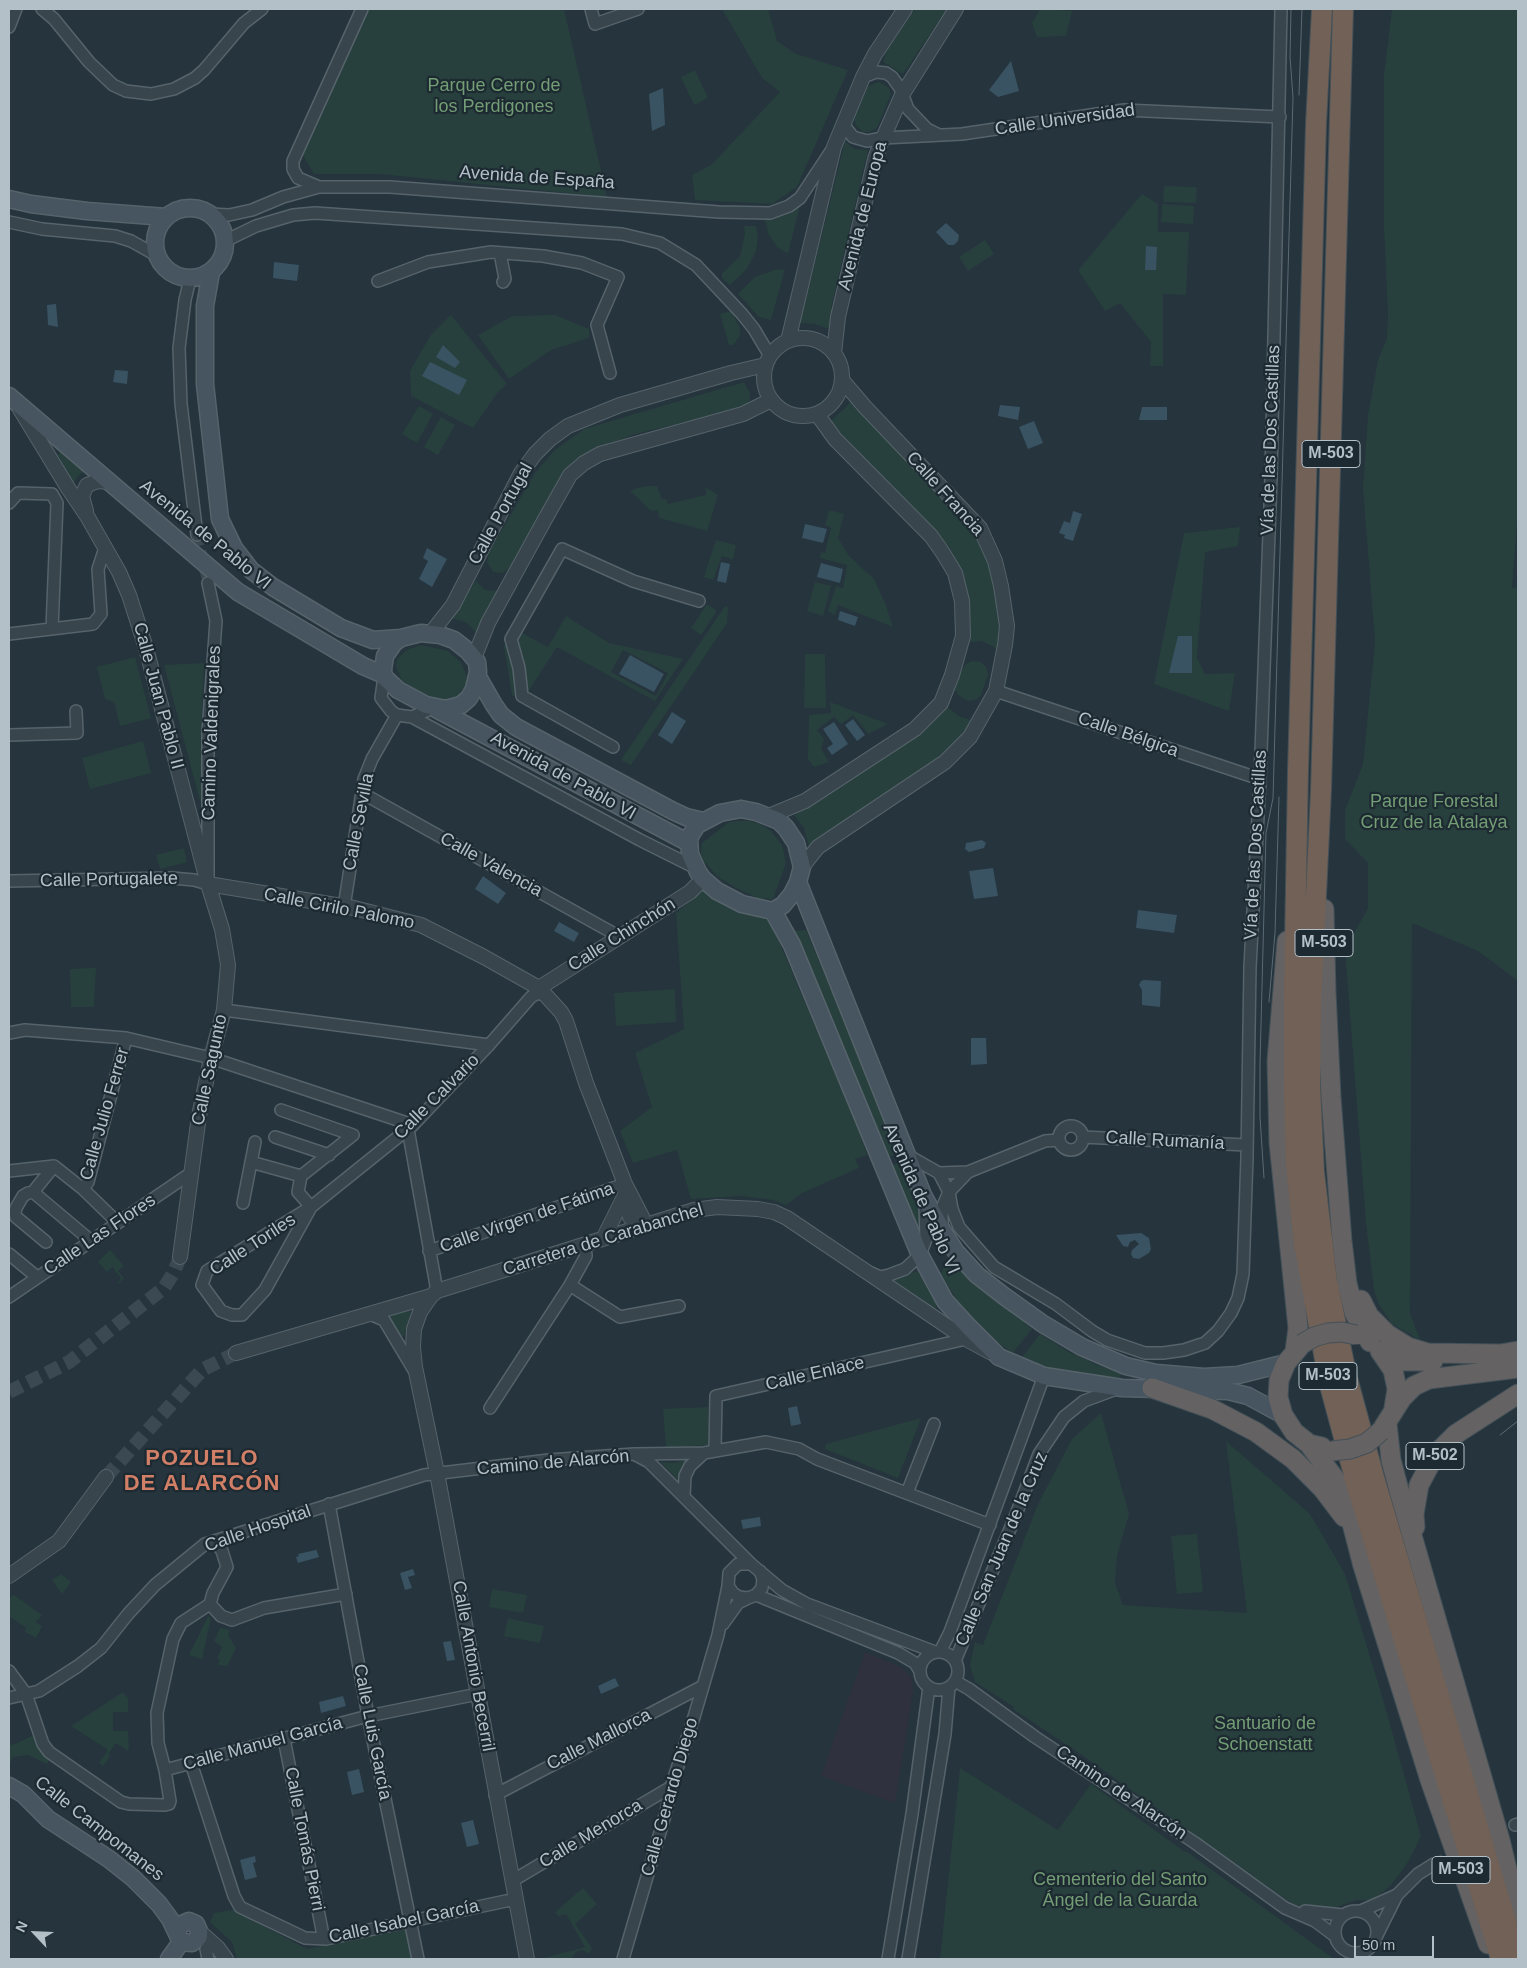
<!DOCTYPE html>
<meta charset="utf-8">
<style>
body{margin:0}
#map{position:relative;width:1527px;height:1968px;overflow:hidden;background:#25343d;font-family:Helvetica,sans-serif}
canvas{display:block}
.frame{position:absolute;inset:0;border:10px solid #b4c0c8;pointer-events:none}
.north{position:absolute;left:10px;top:1908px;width:50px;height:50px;-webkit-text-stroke:4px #1d2a32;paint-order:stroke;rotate:295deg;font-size:14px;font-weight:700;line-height:20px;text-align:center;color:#b4c0c8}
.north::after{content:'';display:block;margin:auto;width:18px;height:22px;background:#b4c0c8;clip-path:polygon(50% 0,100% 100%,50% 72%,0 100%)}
.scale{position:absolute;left:1354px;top:1936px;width:80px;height:22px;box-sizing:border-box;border:2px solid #b4c0c8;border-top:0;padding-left:6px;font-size:15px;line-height:18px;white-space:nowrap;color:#b4c0c8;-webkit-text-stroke:4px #1d2a32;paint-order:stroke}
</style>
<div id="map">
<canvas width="1527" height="1968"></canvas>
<div class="frame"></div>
<div class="north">N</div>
<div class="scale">50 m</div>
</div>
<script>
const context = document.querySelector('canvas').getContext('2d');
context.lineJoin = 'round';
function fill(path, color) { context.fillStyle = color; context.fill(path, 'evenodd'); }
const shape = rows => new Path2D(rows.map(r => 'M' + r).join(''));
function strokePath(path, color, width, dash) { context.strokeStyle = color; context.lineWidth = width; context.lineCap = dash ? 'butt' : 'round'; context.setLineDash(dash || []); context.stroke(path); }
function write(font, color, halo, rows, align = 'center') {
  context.font = font + ' Helvetica,sans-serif'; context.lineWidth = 4.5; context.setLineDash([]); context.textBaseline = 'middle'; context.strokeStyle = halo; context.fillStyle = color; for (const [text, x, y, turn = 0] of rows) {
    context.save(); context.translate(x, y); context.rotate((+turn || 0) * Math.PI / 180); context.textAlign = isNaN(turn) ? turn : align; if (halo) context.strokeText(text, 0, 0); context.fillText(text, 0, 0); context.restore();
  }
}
fill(shape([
 [865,1652,902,1668,911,1677,913,1691,895,1803,821,1776]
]), '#30313e');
fill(shape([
 [368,9,564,9,607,197,380,174,314,174,303,155],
 [722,9,768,9,777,41,796,54,848,70,797,187,772,204,695,200,692,175,711,165,780,92,762,78],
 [915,9,947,9,903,74,883,62,887,50],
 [1040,9,1072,11,1066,36,1037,37,1032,23],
 [1392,9,1518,9,1518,509,1512,588,1518,587,1518,981,1478,951,1412,923,1410,1313,1420,1340,1392,1324,1378,1303,1374,1290,1366,1223,1345,949,1368,908,1368,863,1345,839,1345,810,1363,764,1375,642,1363,488,1368,415,1378,360,1387,338,1388,315,1384,226,1384,75],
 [695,70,708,98,694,105,681,77],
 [879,82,888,87,891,94,877,128,869,132,863,132,855,124,854,118,868,86],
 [845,141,854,149,868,150,831,308,835,309,832,322,829,327,826,328,815,324,800,323,798,319,801,299,806,300],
 [1164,186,1197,187,1196,203,1163,202],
 [1142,194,1158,204,1158,232,1189,232,1186,295,1163,294,1163,366,1150,366,1151,342,1120,303,1105,311,1078,270],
 [1162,204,1194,206,1193,224,1161,222],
 [800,205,788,254,777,247,769,235,765,220,776,218],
 [744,226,756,226,758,237,756,251,747,269,730,285,722,278,722,273,740,256,745,234],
 [985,240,994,254,968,271,959,257],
 [785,269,771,320,759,317,738,294,755,277,775,270],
 [731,311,740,328,740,336,733,345,729,345,720,314],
 [451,315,507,384,498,392,473,428,411,396,410,371,430,336],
 [555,315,589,329,589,338,551,350,509,379,478,335,512,316],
 [744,382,750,393,749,407,635,434,601,447,581,459,514,564,503,573,493,572,487,562,489,552,535,473,555,450,584,429],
 [853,400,977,536,990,566,1001,621,999,650,982,641,969,642,969,597,961,570,950,548,830,422],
 [419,406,433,414,417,443,402,434],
 [441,417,455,425,438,455,424,447],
 [60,452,85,472,80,474,73,483,58,455],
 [649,486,657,486,662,499,666,499,668,504,706,495,705,487,718,495,707,531,659,518,658,510,651,511,630,491,637,488],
 [829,510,844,514,838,538,849,556,874,579,885,603,893,627,838,605,835,615,828,611,836,586,843,588,847,565,820,558,821,552,825,553,831,528,825,525],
 [1240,527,1238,546,1205,552,1197,658,1205,674,1235,673,1229,711,1154,684,1184,533],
 [716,540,736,545,733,559,722,556,713,580,704,577],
 [476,581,485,590,502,591,478,635,467,623,451,618],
 [815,582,831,586,823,616,807,611],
 [707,604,717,611,701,635,691,628],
 [725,606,728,607,727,623,631,765,621,760],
 [566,616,609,643,683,659,655,701,557,647,522,701,512,695,504,646,515,629,548,647],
 [623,650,668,673,656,696,611,672],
 [421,645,448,651,461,662,467,677,466,685,457,697,446,701,432,700,409,688,402,681,396,666,397,659,407,650],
 [805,654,825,654,826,708,804,708],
 [135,657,151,718,120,726,114,702,105,699,97,667],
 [972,661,981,662,986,667,988,675,981,695,976,700,968,701,958,695,955,690,961,671,966,664],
 [204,663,201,730,203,812,164,665],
 [830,702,888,724,868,734,853,715,841,724,834,717,817,730,824,739,821,749,829,762,814,767,808,759,809,715,831,713],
 [946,706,959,716,973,721,963,736,934,761,809,847,804,828,794,815,864,771,912,738],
 [143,741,151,773,90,789,82,758],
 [739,821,750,821,762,825,771,831,782,845,786,863,773,899,758,898,734,887,717,876,703,860,701,854,702,843,729,822],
 [184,848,187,862,160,869,156,855],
 [707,887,763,915,773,927,857,1125,867,1155,855,1159,859,1168,802,1193,786,1205,773,1200,742,1196,691,1199,677,1150,633,1163,620,1131,652,1107,635,1053,684,1029,676,913],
 [806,930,899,1153,887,1157,794,931],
 [96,968,94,1007,71,1007,70,969],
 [675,989,676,1022,616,1026,614,993],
 [903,1161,922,1218,924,1244,890,1166],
 [110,1250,124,1266,118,1271,124,1278,118,1284,117,1283,121,1278,112,1267,107,1272,98,1262],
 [951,1263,1032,1329,1013,1353,972,1325,941,1274,944,1266],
 [917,1271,937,1303,935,1309,930,1309,890,1280],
 [407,1309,411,1313,404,1336,399,1337,388,1319,390,1314],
 [1040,1334,1069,1352,1097,1365,1122,1373,1120,1378,1074,1373,1048,1368,1022,1357],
 [708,1407,708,1445,666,1447,663,1409],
 [1101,1413,1129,1514,1117,1556,1115,1583,1123,1605,1247,1613,1226,1441,1310,1514,1345,1574,1384,1703,1421,1836,1408,1862,1395,1880,1388,1888,1372,1900,1357,1900,1336,1907,1321,1908,1294,1905,1082,1755,1013,1709,1014,1707,975,1682,970,1665,975,1642,983,1645,1038,1504,1072,1439],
 [921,1418,898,1478,825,1449,826,1444],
 [686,1460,681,1471,679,1481,660,1462,675,1463],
 [1197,1534,1203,1592,1177,1594,1171,1536],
 [61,1574,71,1582,62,1594,52,1580],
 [492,1589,527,1595,523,1613,489,1607],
 [14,1595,42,1615,36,1622,42,1626,36,1638,25,1632,26,1628,9,1616,9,1598],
 [208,1616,211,1618,202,1659,189,1655],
 [508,1618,544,1626,540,1643,504,1636],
 [220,1628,230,1630,228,1635,236,1648,227,1666,218,1665,220,1660,217,1658,222,1647,214,1641],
 [123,1692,128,1698,128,1712,113,1712,113,1731,128,1731,129,1748,128,1751,116,1743,108,1754,110,1756,103,1766,99,1763,108,1750,71,1726],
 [36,1734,51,1757,47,1764,28,1755,13,1757,9,1765,9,1745,15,1744],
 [960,1768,1058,1830,1091,1784,1185,1852,1186,1851,1334,1959,940,1959],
 [583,1888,597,1904,575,1924,592,1948,589,1954,582,1950,576,1952,571,1959,540,1959,585,1947,566,1914,558,1916,555,1912],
 [233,1910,307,1949,407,1929,413,1959,237,1959,232,1942,210,1922,214,1913]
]), '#28403d');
fill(shape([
 [1011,61,1019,91,998,97,989,90],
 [663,88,665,125,652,131,649,94],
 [946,223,959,235,958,241,954,245,948,245,936,232],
 [1146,246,1157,247,1156,270,1145,270],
 [274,262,299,265,297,281,273,278],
 [56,304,58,327,48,325,47,305],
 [443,345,460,362,455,368,436,357],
 [430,362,467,380,459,395,422,376],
 [115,370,128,371,127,384,113,382],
 [1000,405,1020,407,1018,420,998,416],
 [1142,407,1167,407,1167,420,1139,420],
 [1034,421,1043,443,1028,449,1019,427],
 [1073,511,1082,514,1073,541,1064,538,1065,535,1059,533,1064,521,1070,523],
 [805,524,827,529,823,543,802,538],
 [427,548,447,559,432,587,419,579,428,561,423,558],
 [721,562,730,564,726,583,717,581],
 [821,563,843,569,840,583,817,577],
 [840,611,858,617,855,626,838,620],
 [1178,636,1192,636,1192,673,1169,673],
 [630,655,664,674,654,692,619,674],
 [672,712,686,721,672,744,658,735],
 [853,719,865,735,857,741,845,725],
 [834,722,848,744,832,755,827,748,833,744,823,729],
 [982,840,986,843,984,848,969,852,965,849,966,843],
 [993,868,998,896,974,899,969,871],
 [483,876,506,893,498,904,475,889],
 [1138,910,1177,915,1174,933,1136,928],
 [559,922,579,933,574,942,554,931],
 [1144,980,1161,981,1160,1007,1142,1005,1142,990,1139,985,1141,981],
 [971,1038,986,1038,987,1064,971,1065],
 [1141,1233,1149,1238,1151,1249,1149,1253,1139,1259,1133,1258,1131,1254,1132,1250,1139,1244,1135,1240,1130,1242,1128,1247,1123,1246,1116,1235],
 [797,1406,801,1424,791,1426,788,1408],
 [760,1517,761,1526,743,1529,741,1520],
 [316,1549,319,1557,298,1563,296,1557,299,1556,298,1554,316,1550],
 [413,1569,415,1575,408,1577,412,1588,405,1590,400,1573],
 [451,1641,455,1660,447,1661,443,1642],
 [615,1678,619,1686,601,1694,598,1686],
 [343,1696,346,1706,321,1713,319,1702],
 [359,1769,364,1792,352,1795,347,1772],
 [473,1820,479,1844,467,1847,461,1823],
 [255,1856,256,1862,253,1863,257,1877,245,1880,240,1860]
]), '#395363');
strokePath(shape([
 [197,535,208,583],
 [1434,1864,1461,1851]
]), '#3a4952', 11, [11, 5.5]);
strokePath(shape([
 [9,1392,69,1362,164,1288,174,1272,180,1257],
 [106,1477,202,1370,236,1353]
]), '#3a4952', 14, [14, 7]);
const minor = shape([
 [42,9,54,19,89,62,113,85,126,91,151,94,174,89,195,78,204,70,244,23,262,9],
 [591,9,595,24,638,9],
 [9,27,16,9],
 [863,77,876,72,886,73,892,77,900,88,908,109,927,129,939,135],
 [843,124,853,137,867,141,883,138,962,134,1124,110,1280,117],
 [319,187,298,178,293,169,293,161,362,9],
 [211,214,229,215,252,210,283,197,319,187,390,187,719,212,770,213,789,206,800,198,831,151],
 [9,222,42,229,115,236,131,241,156,255],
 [225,241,256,226,293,215,315,213,622,234,660,243,696,265,742,314,754,329,770,356],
 [500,253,505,279,503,282],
 [190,279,185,300,179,348,181,404,197,535],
 [378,281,428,262,491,252,543,256,582,263,618,277,597,325,610,373],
 [9,503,18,493,52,494,57,503,52,629],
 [9,634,93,624,101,614,98,569,105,548],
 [384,677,381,698,391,711,397,715,412,717,433,708],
 [996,691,1260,779],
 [412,717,640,840,696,868],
 [9,735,77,733,76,711],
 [613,747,522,696,519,668,511,639,562,549,633,581,699,601],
 [362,793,620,937],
 [9,881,172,878,194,880,208,884,208,732,216,621,208,583],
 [344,907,364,779,372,759,397,715],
 [224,1010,489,1045],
 [9,1033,25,1030,126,1038,211,1058,413,1125],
 [281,1110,353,1135,301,1176,298,1192,311,1207],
 '1059 1138a12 12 0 1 1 24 0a12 12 0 1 1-24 0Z',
 [408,1129,437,1291],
 [275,1137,329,1155],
 [1083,1137,1246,1145],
 [909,1156,939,1173,949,1192,952,1209,959,1227,994,1267,1056,1304,1092,1331,1107,1340,1145,1353,1163,1353,1184,1350,1205,1343,1218,1331,1231,1313,1238,1298,1243,1274,1247,1157,1250,967,1260,779,1271,478,1281,9],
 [251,1162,301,1176],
 [9,1171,54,1166,83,1189,117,1222],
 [939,1173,968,1172,1045,1141,1059,1140],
 [83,1189,88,1182,126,1038],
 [33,1192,90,1240],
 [33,1192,28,1193,23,1196,16,1208,15,1213,16,1217,46,1242],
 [33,1192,54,1166],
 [243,1203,255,1142],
 [311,1207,265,1290,242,1315,232,1315,221,1311,202,1285,207,1271,311,1207,413,1125,489,1045,531,997,536,994,545,993],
 [942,1229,942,1208,949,1192,968,1172],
 [429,1251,625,1184],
 [9,1254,37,1277],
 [871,1273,880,1277,889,1275,905,1269,920,1255,926,1239,925,1204],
 [570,1285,620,1317,679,1306],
 [9,1297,191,1173],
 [372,1315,384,1320,415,1372],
 [490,1408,570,1285,586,1256,585,1245],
 [715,1450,716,1396,966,1339],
 [636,1454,704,1453,766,1442,799,1449,817,1459,990,1525],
 [907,1493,934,1424],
 [684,1496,685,1476,690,1466,704,1453],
 [329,1504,368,1716,418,1959],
 [751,1564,738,1564,729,1573,728,1586,733,1593,739,1597,748,1598,756,1595,762,1588,763,1579,760,1571],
 [756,1595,898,1653,915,1663,920,1671],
 [210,1604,221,1616,232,1620,264,1608,346,1594],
 [723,1624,738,1603,748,1598],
 [940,1652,950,1632,1044,1376],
 '920 1671a19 19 0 1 1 38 0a19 19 0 1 1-38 0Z',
 [955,1661,1015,1517,1039,1454,1064,1417,1084,1401,1119,1388],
 [9,1671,26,1694,43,1744,49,1752,121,1802,129,1804,165,1805,169,1804,170,1801,165,1770,158,1743,157,1713,173,1639,181,1623,210,1604,213,1593,227,1567,222,1551,216,1542],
 [955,1681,969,1689,1035,1737,1195,1843,1285,1908,1315,1921,1335,1936],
 [9,1698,39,1691,78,1666,101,1648,128,1614,155,1585,205,1544,424,1475,549,1460,634,1454,649,1462,751,1564,782,1590,807,1604,935,1652],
 [284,1739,323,1935,326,1939],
 [191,1763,234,1896,240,1907,305,1938,326,1939,506,1901,516,1900],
 [165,1770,368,1716,478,1694],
 [495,1795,703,1686],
 [1515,1825,1518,1824],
 [512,1881,671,1787],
 '1335 1932a21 21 0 1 1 42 0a21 21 0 1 1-42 0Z',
 [1305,1911,1343,1915],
 [1361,1911,1397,1895],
 [1377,1935,1397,1895,1418,1874,1434,1864],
 [206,1949,208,1959],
 [623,1959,666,1812,671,1787,694,1717,718,1635,728,1586],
 [888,1959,912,1814,929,1687],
 [908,1959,945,1734,949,1687]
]);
const tertiary = shape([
 '764 377a39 39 0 1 1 78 0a39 39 0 1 1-78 0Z',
 [788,341,834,147,863,77,875,54,905,9],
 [834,353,838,317,875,159,880,145,902,95,956,9],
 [20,409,68,488,87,516,119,572,129,595,146,648,208,884,222,929,228,965,224,1010,211,1058,199,1116,180,1257],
 [86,511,82,496,87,485,98,481,109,482],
 [431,633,453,605,521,473,535,454,550,439,568,426,620,405,731,373,765,365],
 [474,658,488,623,544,521,570,475,584,463,600,454,743,414,771,400],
 [769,816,805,801,915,729,941,703,952,675,963,636,962,601,955,573,943,553,931,536,835,439,817,414],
 [802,867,818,847,945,762,970,737,996,691,1005,645,1007,626,1001,586,995,561,980,528,865,407,842,380],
 [208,884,354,908,421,925,484,957,539,988,561,1012,566,1021,586,1083,625,1184,642,1217,641,1227],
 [539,988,690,892,703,879],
 [625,1193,630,1217,635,1223,641,1227],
 [603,1239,625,1195],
 [431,1296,420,1312,414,1329,413,1347,415,1367,437,1473,527,1959],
 [236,1353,431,1296,437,1291,656,1222,694,1210,717,1207,758,1209,774,1212,787,1218,966,1339,990,1352],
 [9,1576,59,1541,106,1477],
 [199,1931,218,1948,226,1959]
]);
const secondary = shape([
 [9,199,31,204,87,211,166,217],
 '155 243a35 35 0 1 1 70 0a35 35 0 1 1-70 0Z',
 [211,272,205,306,205,384,220,519,234,548,251,570,273,587,341,628,373,640,401,638],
 [9,396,238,592,363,666,384,675],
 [421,633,440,635,454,640,468,651,477,662,478,672,474,689,469,698,461,705,446,709,426,705,398,690,384,677,383,670,385,656,394,643,401,638,421,633],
 [478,677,494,705,501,715,516,727,673,811,686,817,703,821],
 [436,709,689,843],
 [741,809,756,812,779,821,786,828,796,843,802,867,798,882,792,894,783,905,773,911,742,904,717,891,703,879,698,872,690,854,689,838,697,825,720,813,741,809],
 [798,882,923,1195,942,1230,956,1252,977,1275,1004,1296,1043,1324,1082,1347,1126,1366,1156,1373,1204,1377,1238,1375,1286,1363],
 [773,911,792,945,920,1255,945,1301,967,1325,999,1357,1044,1376,1122,1388,1228,1391,1248,1396,1283,1415],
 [9,1786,23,1794,48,1819,109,1859,133,1878,159,1904,170,1919,181,1942,192,1943,199,1937,199,1931,196,1924,189,1921,180,1925,177,1933],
 [169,1959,181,1942]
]);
const trunk = shape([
 [1324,909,1326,992,1331,1097,1342,1241,1347,1283,1354,1312,1370,1342],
 [1287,941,1277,1061,1279,1143,1298,1328,1295,1351],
 [1361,1300,1369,1316,1387,1334,1408,1347,1428,1353,1500,1354],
 [1302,1344,1286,1363,1279,1380,1278,1397,1283,1415,1294,1432,1309,1444,1322,1447],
 [1380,1351,1393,1370,1397,1389,1394,1408],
 [1383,1354,1400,1361,1433,1361],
 [1488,1356,1518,1351],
 [1152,1388,1212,1409,1256,1432,1293,1459,1322,1488,1344,1517],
 [1387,1424,1391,1460,1400,1494,1500,1840,1518,1915],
 [1381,1431,1402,1398,1414,1386,1429,1379,1518,1368],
 [1309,1444,1338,1483,1349,1512,1363,1566,1430,1780,1488,1944],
 [1415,1527,1414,1514,1419,1485,1435,1455,1456,1434,1518,1394]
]);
const motorway = shape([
 [1322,9,1316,124,1298,771,1294,1000,1294,1086,1296,1164,1304,1243,1329,1382,1357,1486,1501,1959],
 [1343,9,1321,790,1311,1001,1310,1085,1314,1172,1327,1281,1347,1378,1375,1481,1517,1959]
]);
strokePath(minor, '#56636b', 14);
strokePath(tertiary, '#56636b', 16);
strokePath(secondary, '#56636b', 19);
strokePath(trunk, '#435058', 21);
strokePath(motorway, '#435058', 22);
strokePath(minor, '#38454d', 11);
strokePath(tertiary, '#38454d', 14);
strokePath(secondary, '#475560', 16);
strokePath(trunk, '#646262', 19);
strokePath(motorway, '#726156', 20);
strokePath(shape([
 [1299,95,1302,9],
 [1269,1002,1275,933,1279,797],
 [1264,1178,1260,1117,1260,1063,1266,833,1273,798,1293,97,1290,57,1291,9],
 [1500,1435,1518,1421]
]), '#5b6a74', 1);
const trunkBridge = shape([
 [1302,1344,1314,1337,1328,1333,1342,1332,1356,1335],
 [1332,1451,1350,1449,1367,1443,1381,1431]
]);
strokePath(trunkBridge, '#435058', 21, []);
strokePath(trunkBridge, '#646262', 19);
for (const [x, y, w] of [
 [1331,454,58],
 [1324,943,58],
 [1328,1376,58],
 [1435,1456,58],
 [1461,1870,58]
]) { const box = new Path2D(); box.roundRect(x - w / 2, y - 13.5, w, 27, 4); context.fillStyle = '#1d2a32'; context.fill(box); strokePath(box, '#b4c0c8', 1); }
write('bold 16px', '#b4c0c8', null, [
 ["M-503",1331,454],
 ["M-503",1324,943],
 ["M-503",1328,1376],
 ["M-502",1435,1456],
 ["M-503",1461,1870]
]);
write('18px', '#739d74', '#1d2a32', [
 ["Parque Cerro de",494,86],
 ["los Perdigones",494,107],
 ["Parque Forestal",1434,802],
 ["Cruz de la Atalaya",1434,823],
 ["Santuario de",1265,1724],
 ["Schoenstatt",1265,1745],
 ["Cementerio del Santo",1120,1880],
 ["Ángel de la Guarda",1120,1901]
]);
write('18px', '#b4c0c8', '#1d2a32', [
 ["Calle Universidad",1065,120,-8],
 ["Avenida de España",537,178,4],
 ["Avenida de Europa",863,216,-76],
 ["Vía de las Dos Castillas",1271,440,-88],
 ["Calle Francia",945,494,48],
 ["Calle Portugal",501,514,-61],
 ["Avenida de Pablo VI",205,535,39],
 ["Calle Juan Pablo II",158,696,75],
 ["Camino Valdenigrales",212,733,-88],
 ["Calle Bélgica",1128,735,19],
 ["Avenida de Pablo VI",563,776,29],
 ["Calle Sevilla",359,822,-79],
 ["Vía de las Dos Castillas",1256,845,-87],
 ["Calle Valencia",491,865,29],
 ["Calle Portugalete",109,880,-1],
 ["Calle Cirilo Palomo",339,909,11],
 ["Calle Chinchón",622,935,-32],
 ["Calle Sagunto",210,1070,-78],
 ["Calle Calvario",437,1097,-45],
 ["Calle Julio Ferrer",105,1114,-74],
 ["Calle Rumanía",1165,1141,3],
 ["Avenida de Pablo VI",921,1199,66],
 ["Calle Virgen de Fátima",527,1218,-19],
 ["Calle Las Flores",100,1235,-34],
 ["Carretera de Carabanchel",603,1240,-17],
 ["Calle Toriles",253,1245,-33],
 ["Calle Enlace",815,1374,-13],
 ["Camino de Alarcón",553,1463,-5],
 ["Calle Hospital",258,1529,-19],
 ["Calle San Juan de la Cruz",1002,1549,-67],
 ["Calle Antonio Becerril",473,1666,80],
 ["Calle Luis García",372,1732,79],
 ["Calle Mallorca",599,1740,-27],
 ["Calle Manuel García",263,1744,-15],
 ["Camino de Alarcón",1121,1793,34],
 ["Calle Gerardo Diego",670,1797,-74],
 ["Calle Campomanes",99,1829,38],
 ["Calle Menorca",591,1834,-31],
 ["Calle Tomás Pierri",304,1839,79],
 ["Calle Isabel García",404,1922,-12]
]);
context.letterSpacing = '1px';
write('bold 22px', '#d17f66', '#1d2a32', [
 ["POZUELO",202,1459],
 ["DE ALARCÓN",202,1484]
]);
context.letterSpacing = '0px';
</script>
